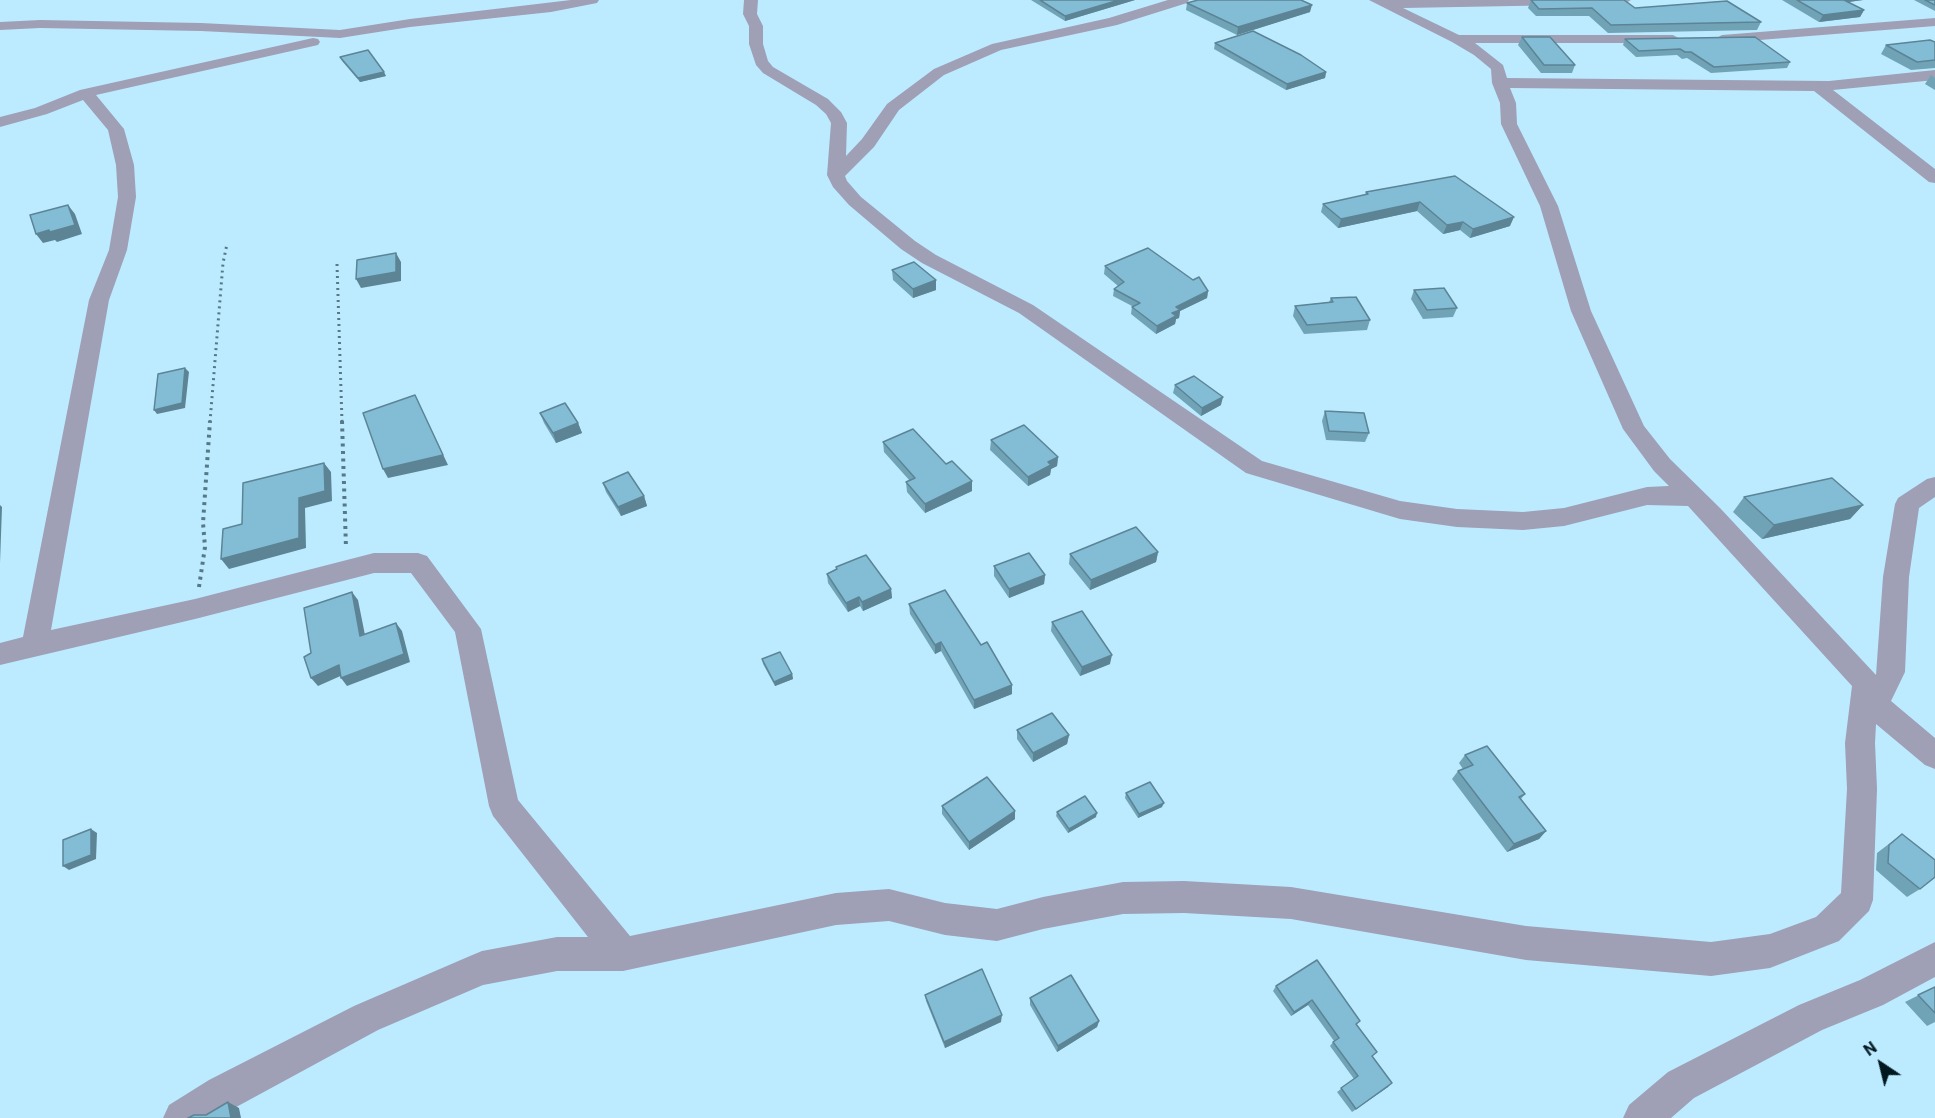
<!DOCTYPE html>
<style>
body{margin:0}
#map{position:relative;width:1935px;height:1118px;overflow:hidden;background:#bcebff;font-family:Roboto,sans-serif}
canvas{display:block}
.north{position:absolute;left:1851px;top:1034px;width:60px;height:60px;-webkit-text-stroke:4px #bcebff;paint-order:stroke;rotate:325deg;font-size:16px;font-weight:700;line-height:24px;text-align:center;color:#011820}
.north::after{content:'';display:block;margin:auto;width:21px;height:27px;background:#011820;clip-path:polygon(50% 0,100% 100%,50% 72%,0 100%)}
</style>
<div id="map">
<canvas width="1935" height="1118"></canvas>
<div class="north">N</div>
</div>
<script>
const context = document.querySelector('canvas').getContext('2d');
context.lineJoin = 'round';
const shape = rows => new Path2D(rows.map(r => 'M' + r).join(''));
function strokePath(path, color, width, dash) { context.strokeStyle = color; context.lineWidth = width; context.lineCap = dash ? 'butt' : 'round'; context.setLineDash(dash || []); context.stroke(path); }
function fill(path, color) { context.fillStyle = color; context.fill(path, 'evenodd'); }
strokePath(shape([
 [337,264,342,422],
 [210,422,223,263,227,244]
]), '#577987', 3, [2, 4]);
strokePath(shape([
 [342,421,346,548],
 [199,587,205,547,203,523,210,421]
]), '#577987', 4, [3, 4.5]);
fill(shape([
 [571,0,599,0,597,3,551,12,410,27,340,38,201,31,40,28,0,30,0,22,40,20,201,23,340,30,410,19,571,0],
 [744,0,758,0,757,14,763,26,763,44,768,61,773,67,828,99,841,112,847,123,846,156,862,139,887,104,934,69,992,44,1109,18,1168,0,1189,0,1187,3,1117,25,1001,50,944,75,899,110,874,147,845,176,847,181,861,197,915,241,936,255,1033,305,1262,461,1400,501,1457,509,1523,512,1564,508,1647,487,1669,486,1654,471,1623,429,1571,311,1540,206,1501,124,1500,103,1492,83,1491,69,1474,55,1452,42,1369,0,1631,0,1624,4,1403,8,1459,35,1673,35,1680,39,1673,43,1475,43,1503,65,1507,78,1829,81,1935,70,1935,80,1833,90,1935,169,1935,183,1929,182,1814,91,1510,88,1516,103,1517,124,1558,206,1591,311,1644,426,1670,459,1720,508,1876,675,1883,577,1895,504,1898,498,1927,479,1935,477,1935,497,1919,508,1909,577,1905,672,1891,701,1935,738,1935,769,1925,765,1876,724,1875,743,1877,789,1873,900,1869,911,1839,941,1770,968,1711,976,1526,960,1291,919,1184,913,1123,914,1043,929,997,941,945,935,889,921,836,925,623,971,557,971,483,985,378,1030,216,1118,163,1118,169,1105,209,1080,354,1006,470,956,482,951,557,937,588,937,493,816,489,806,455,632,411,573,374,573,195,619,0,665,0,643,23,637,89,300,109,250,118,197,116,165,108,130,83,100,47,114,0,127,0,117,35,108,80,90,313,38,318,39,320,42,318,45,96,95,124,129,134,165,136,197,127,250,109,300,51,630,195,599,374,553,418,553,427,556,481,629,518,800,630,936,836,893,889,889,945,903,997,909,1043,897,1123,882,1184,881,1291,887,1526,926,1711,942,1770,934,1816,917,1841,893,1847,789,1845,743,1852,686,1688,506,1647,505,1564,526,1523,530,1457,527,1400,519,1246,473,1019,313,922,263,901,249,849,205,833,187,827,175,831,123,826,114,816,105,763,73,756,65,749,44,749,26,743,14,744,0],
 [1935,18,1935,26,1722,43,1715,39,1722,35,1935,18],
 [1935,942,1935,977,1883,1005,1822,1030,1694,1098,1671,1118,1623,1118,1629,1105,1668,1072,1799,1005,1860,980,1935,942]
]), '#9f9fb5');
fill(shape([
 [1031,0,1135,0,1065,21],
 [1531,0,1635,8,1761,22,1757,30,1608,33,1589,16,1536,16,1528,8],
 [1782,0,1863,0,1848,2,1864,10,1860,17,1819,22],
 [1914,0,1935,0,1935,11],
 [1187,3,1310,12,1237,35,1186,10],
 [1522,37,1575,65,1572,73,1541,73,1518,45],
 [1625,39,1790,62,1787,68,1711,73,1687,58,1682,59,1677,55,1636,57,1623,45],
 [1935,42,1935,68,1911,70,1881,54,1886,45],
 [1215,43,1326,72,1325,78,1286,90,1214,49],
 [340,57,386,76,360,82,342,61],
 [1931,75,1935,78,1935,90,1925,84],
 [1455,176,1510,226,1470,238,1460,230,1443,234,1417,211,1338,228,1321,212,1323,204,1365,195,1366,192],
 [1105,266,1208,291,1207,298,1180,311,1179,318,1176,319,1175,324,1156,334,1131,314,1132,306,1113,296,1114,289,1118,286,1104,274],
 [892,270,936,280,936,290,913,298,893,280],
 [1414,290,1457,308,1453,317,1423,319,1411,299],
 [1331,298,1370,320,1367,330,1304,334,1293,316,1295,306,1329,302],
 [1175,385,1221,405,1201,416,1173,393],
 [1325,411,1369,433,1365,442,1326,440,1322,421],
 [540,413,578,423,582,433,556,443,544,423],
 [991,440,1058,457,1057,466,1051,469,1050,475,1028,486,990,450],
 [883,442,946,464,972,481,972,491,925,513,907,492,906,482,910,481,884,452],
 [603,483,644,496,647,506,621,516,606,492],
 [1744,497,1863,505,1850,519,1762,539,1733,512],
 [1158,552,1156,562,1090,590,1069,564,1070,554],
 [994,566,1045,575,1044,584,1009,598,994,576],
 [836,567,891,589,892,598,863,611,860,606,848,612,828,583,827,574,836,569],
 [909,604,981,645,1012,685,1012,694,974,709,941,651,935,654,910,614],
 [1052,622,1110,664,1080,676,1051,631],
 [762,659,792,674,793,679,775,686,763,664],
 [1017,730,1069,735,1067,744,1033,762,1017,739],
 [1465,755,1525,794,1521,799,1546,831,1539,839,1507,852,1452,779,1458,771,1463,769,1459,763],
 [1126,793,1162,807,1138,818,1125,798],
 [942,806,1015,811,1015,819,969,850,942,814],
 [1057,812,1096,817,1068,833,1056,816],
 [1902,834,1920,889,1907,897,1876,870,1877,853],
 [1317,960,1360,1021,1356,1025,1388,1087,1352,1112,1337,1092,1354,1079,1330,1046,1334,1041,1308,1005,1291,1016,1273,991,1276,986],
 [1935,987,1935,1022,1927,1026,1905,1002],
 [925,995,1001,1022,945,1048,926,1001],
 [1030,998,1099,1021,1097,1027,1057,1052,1030,1005]
]), '#71a3b7');
fill(shape([
 [1119,0,1135,0,1065,21,1065,16],
 [1836,0,1863,0,1834,4],
 [1312,5,1310,12,1237,35,1238,27],
 [1864,10,1860,17,1819,22,1823,15],
 [384,72,386,76,360,82,358,78],
 [1326,72,1325,78,1286,90,1287,84],
 [1420,202,1417,211,1338,228,1341,219],
 [68,205,75,214,82,234,57,242,55,240,43,243,36,234],
 [1514,217,1510,226,1470,238,1473,229],
 [1463,222,1460,230,1443,234,1447,225],
 [396,253,401,262,401,281,361,288,356,279],
 [936,280,936,290,913,298,913,289],
 [1208,291,1207,298,1180,311,1179,318,1176,319,1175,324,1156,334,1157,326,1172,313,1176,307],
 [185,368,189,372,185,408,157,414,154,410],
 [415,395,448,465,388,478,383,469],
 [1223,397,1221,405,1201,416,1202,408],
 [578,423,582,433,556,443,553,433],
 [1058,457,1057,466,1051,469,1050,475,1028,486,1028,477,1048,462],
 [324,463,331,472,332,501,305,508,306,548,229,569,221,559,299,498],
 [972,481,972,491,925,513,925,504],
 [644,496,647,506,621,516,618,507],
 [0,505,2,507,0,563],
 [1863,505,1850,519,1762,539,1774,525],
 [1158,552,1156,562,1090,590,1091,580],
 [1045,575,1044,584,1009,598,1009,589],
 [891,589,892,598,863,611,862,602],
 [352,592,358,600,367,645,360,636],
 [859,597,860,606,848,612,846,603],
 [396,623,402,631,410,662,347,686,341,678],
 [941,642,941,651,935,654,935,645],
 [1112,655,1110,664,1080,676,1082,667],
 [339,665,345,674,318,686,311,678],
 [792,674,793,679,775,686,774,682],
 [1012,685,1012,694,974,709,974,700],
 [1069,735,1067,744,1033,762,1033,753],
 [1164,803,1162,807,1138,818,1139,814],
 [1015,811,1015,819,969,850,969,842],
 [1097,813,1096,817,1068,833,1069,829],
 [91,829,97,833,96,859,69,870,63,866],
 [1546,831,1539,839,1507,852,1514,844],
 [1312,1000,1308,1005,1291,1016,1294,1012],
 [1002,1015,1001,1022,945,1048,944,1042],
 [1099,1021,1097,1027,1057,1052,1058,1046],
 [1392,1083,1388,1087,1352,1112,1356,1109],
 [228,1102,239,1108,241,1118,231,1118]
]), '#5c8495');
const building = shape([
 [1040,0,1119,0,1065,16,1040,0],
 [1198,0,1301,0,1312,5,1238,27,1187,3,1198,0],
 [1531,0,1624,0,1635,8,1727,1,1761,22,1611,25,1592,8,1539,9,1531,0],
 [1797,0,1844,0,1864,10,1823,15,1797,0],
 [1925,0,1935,0,1935,5,1925,0],
 [1253,31,1301,55,1326,72,1287,84,1215,43,1253,31],
 [1522,37,1550,37,1575,65,1544,65,1522,37],
 [1755,37,1790,62,1714,67,1691,52,1685,52,1680,49,1639,51,1625,39,1755,37],
 [1930,40,1935,42,1935,60,1917,62,1886,45,1930,40],
 [368,50,384,72,358,78,340,57,368,50],
 [1455,176,1514,217,1473,229,1463,222,1447,225,1420,202,1341,219,1323,204,1368,194,1366,192,1455,176],
 [68,205,75,225,50,232,49,230,36,234,30,215,68,205],
 [1148,248,1193,280,1199,277,1208,291,1176,307,1180,310,1172,313,1176,316,1157,326,1132,307,1140,303,1114,289,1124,282,1105,266,1148,248],
 [396,253,396,272,356,279,357,260,396,253],
 [914,262,936,280,913,289,892,270,914,262],
 [1444,288,1457,308,1427,310,1414,290,1444,288],
 [1356,297,1370,320,1307,325,1295,306,1333,302,1331,298,1356,297],
 [185,368,182,403,154,410,158,374,185,368],
 [1194,376,1223,397,1202,408,1175,385,1194,376],
 [415,395,443,455,383,469,363,413,415,395],
 [565,403,578,423,553,433,540,413,565,403],
 [1325,411,1364,413,1369,433,1329,431,1325,411],
 [1024,425,1058,457,1048,462,1051,465,1028,477,991,440,1024,425],
 [913,429,946,464,952,461,972,481,925,504,906,482,915,478,883,442,913,429],
 [324,463,325,491,299,498,299,538,221,559,223,529,242,524,243,483,324,463],
 [628,472,644,496,618,507,603,483,628,472],
 [1832,478,1863,505,1774,525,1744,497,1832,478],
 [1136,527,1158,552,1091,580,1070,554,1136,527],
 [1029,553,1045,575,1009,589,994,566,1029,553],
 [866,555,891,589,862,602,859,597,846,603,827,574,837,569,836,567,866,555],
 [945,590,981,645,987,642,1012,685,974,700,941,642,935,645,909,604,945,590],
 [352,592,360,636,396,623,404,654,341,678,339,665,311,678,304,657,311,653,304,608,352,592],
 [1082,611,1112,655,1082,667,1052,622,1082,611],
 [780,652,792,674,774,682,762,659,780,652],
 [1052,713,1069,735,1033,753,1017,730,1052,713],
 [1487,746,1525,794,1519,797,1546,831,1514,844,1458,771,1473,765,1465,755,1487,746],
 [987,777,1015,811,969,842,942,806,987,777],
 [1150,782,1164,803,1139,814,1126,793,1150,782],
 [1085,796,1097,813,1069,829,1057,812,1085,796],
 [91,829,91,855,63,866,63,840,91,829],
 [1902,834,1935,860,1935,877,1920,889,1888,863,1889,845,1902,834],
 [1317,960,1360,1021,1356,1024,1377,1052,1372,1056,1392,1083,1356,1109,1341,1088,1358,1076,1333,1042,1339,1038,1312,1000,1294,1012,1276,986,1317,960],
 [982,969,1002,1015,944,1042,925,995,982,969],
 [1071,975,1099,1021,1058,1046,1030,998,1071,975],
 [1935,987,1935,1013,1918,995,1935,987],
 [228,1102,231,1118,188,1118,194,1115,206,1115,228,1102]
]);
fill(building, '#83bdd5');
strokePath(building, '#5c8495', 1.5);
</script>
